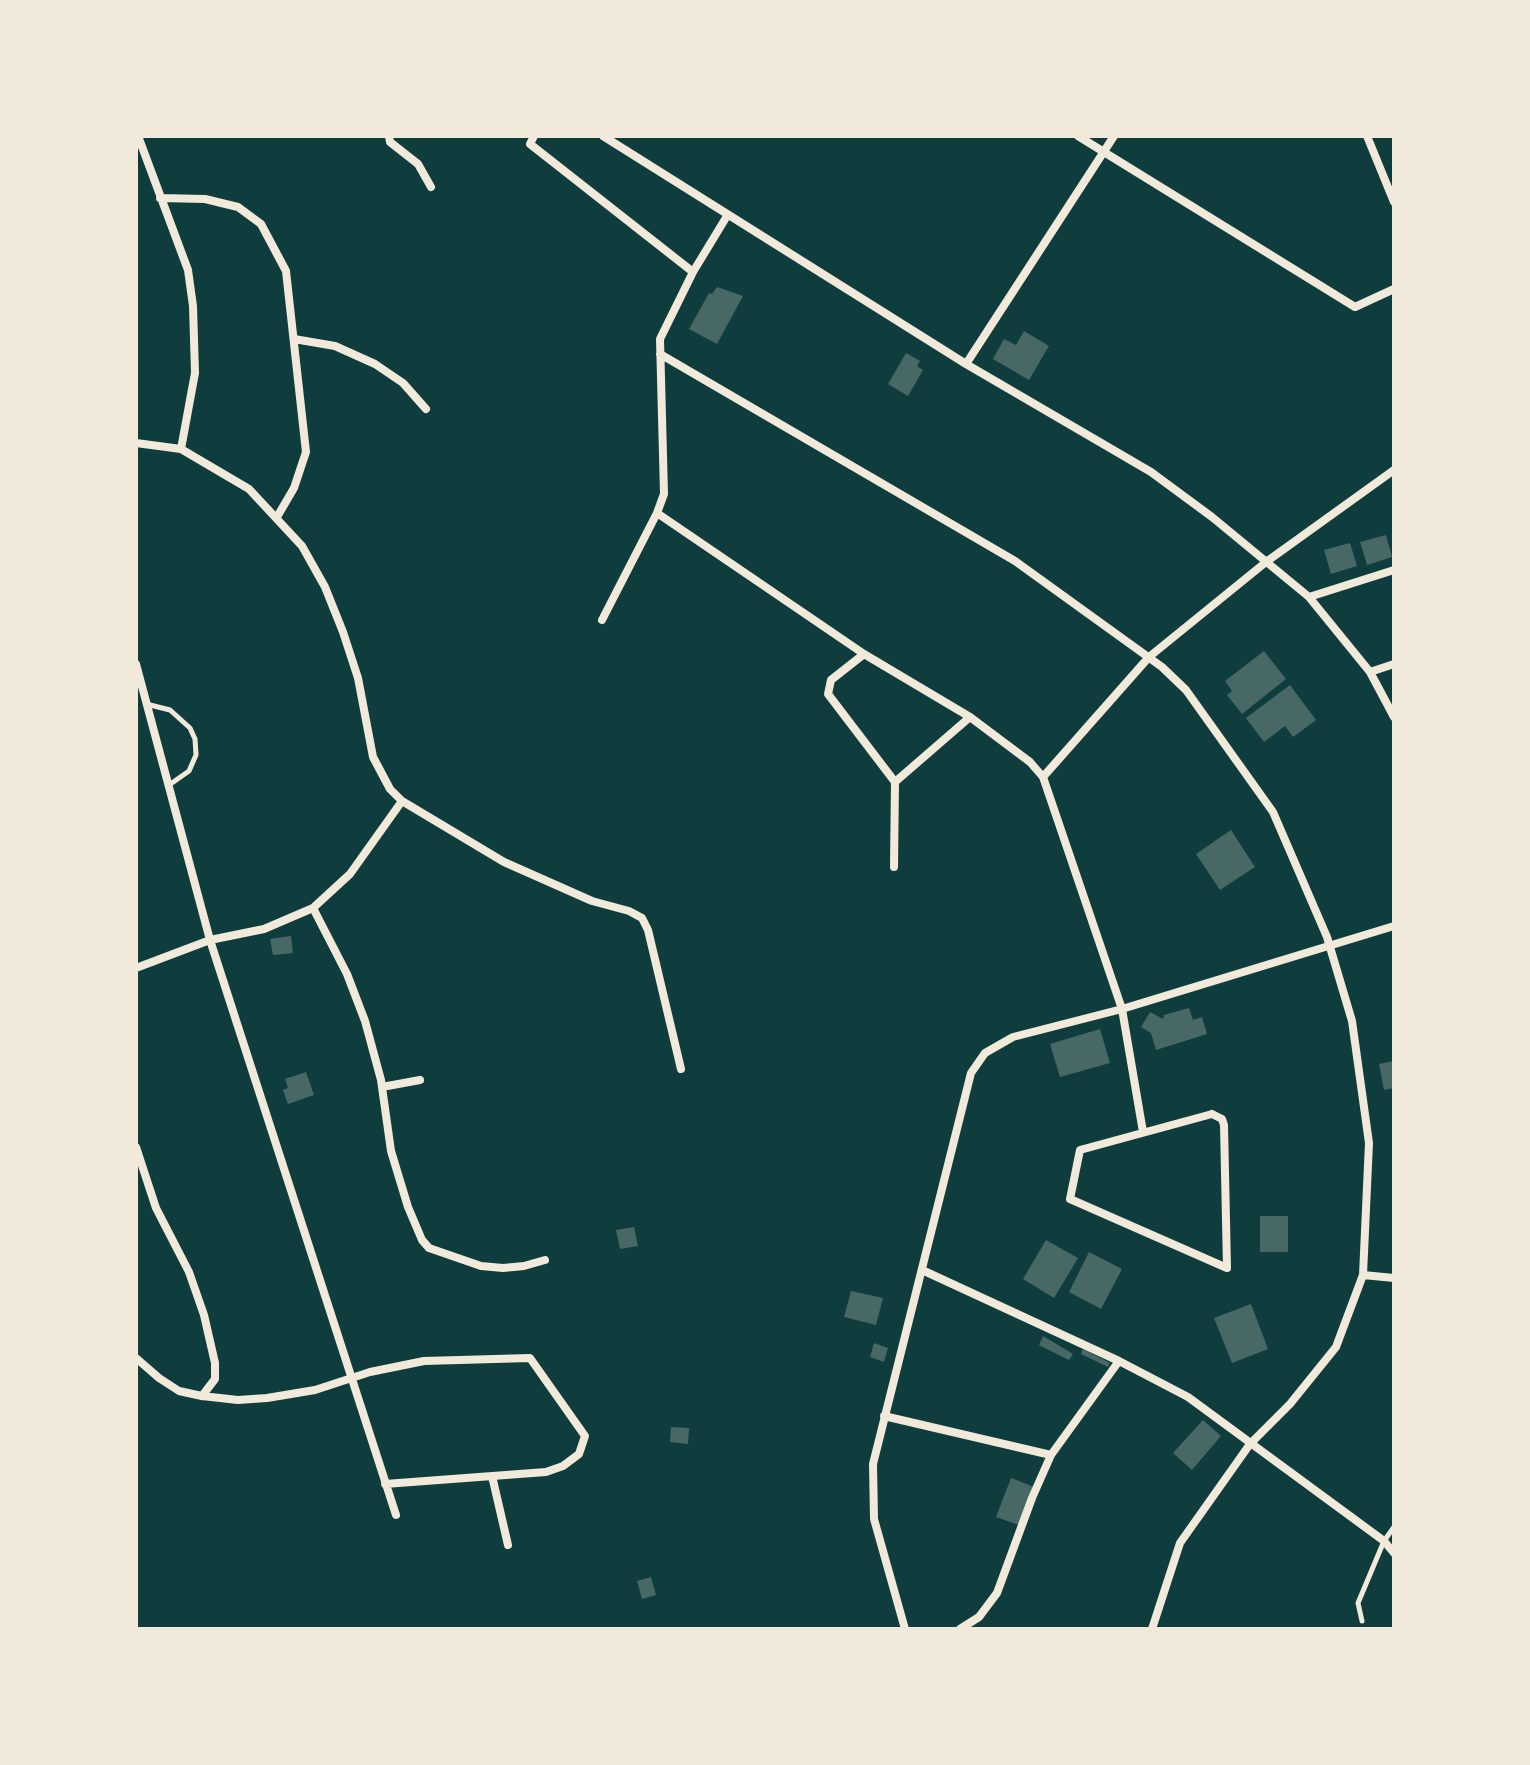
<!DOCTYPE html>
<style>
body{margin:0}
#map{position:relative;width:1530px;height:1765px;overflow:hidden;background:#0f3d3e;font-family:"Asap Condensed",sans-serif}
canvas{display:block}
.frame{position:absolute;inset:0;border:138px solid #f1e9da;pointer-events:none}
</style>
<div id="map">
<canvas width="1530" height="1765"></canvas>
<div class="frame"></div>
</div>
<script>
const context = document.querySelector('canvas').getContext('2d');
context.lineJoin = 'round';
function fill(path, color) { context.fillStyle = color; context.fill(path, 'evenodd'); }
const shape = rows => new Path2D(rows.map(r => 'M' + r).join(''));
function strokePath(path, color, width, dash) { context.strokeStyle = color; context.lineWidth = width; context.lineCap = dash ? 'butt' : 'round'; context.setLineDash(dash || []); context.stroke(path); }
fill(shape([
 [717,287,743,296,717,344,689,329,709,293,712,294],
 [1024,331,1049,346,1029,380,993,359,1004,339,1016,345],
 [906,353,920,361,917,366,923,370,908,396,888,384],
 [1386,535,1392,557,1367,565,1360,542],
 [1350,543,1357,566,1331,574,1324,550],
 [1264,651,1286,679,1242,714,1227,695,1232,691,1225,681],
 [1290,685,1316,720,1293,737,1285,726,1264,742,1246,718],
 [1231,830,1255,867,1220,890,1196,854],
 [291,936,293,953,273,955,270,939],
 [1189,1008,1193,1020,1202,1017,1207,1034,1156,1050,1151,1033,1141,1027,1150,1012,1163,1019,1164,1015],
 [1100,1029,1110,1063,1060,1077,1050,1044],
 [1394,1061,1394,1088,1384,1090,1379,1064],
 [306,1072,314,1095,288,1104,283,1090,288,1088,285,1079],
 [1260,1216,1288,1216,1288,1252,1260,1252],
 [634,1227,638,1246,620,1249,616,1230],
 [1046,1240,1078,1258,1054,1298,1023,1279],
 [1089,1252,1122,1269,1101,1309,1069,1292],
 [851,1291,883,1298,876,1325,844,1317],
 [1251,1304,1268,1349,1232,1363,1214,1318],
 [1043,1336,1073,1354,1069,1360,1039,1345],
 [874,1343,888,1348,884,1362,870,1357],
 [1083,1349,1110,1363,1108,1367,1081,1354],
 [1203,1420,1221,1436,1192,1470,1173,1453],
 [671,1427,689,1428,688,1444,670,1442],
 [1011,1478,1034,1487,1019,1525,996,1517],
 [651,1577,656,1595,642,1599,637,1581]
]), '#486865');
strokePath(shape([
 [146,704,170,710,190,728,195,739,196,755,189,771,169,785],
 [1362,1621,1358,1603,1384,1541,1394,1527]
]), '#f1e9da', 5);
strokePath(shape([
 [138,136,188,270,193,306,195,373,181,449],
 [389,136,390,142,418,164,431,187],
 [534,136,530,144,693,272],
 [603,136,966,364,1151,472,1212,517,1309,597,1370,672,1394,717],
 [1078,136,1355,307,1394,289],
 [1367,136,1394,202],
 [160,198,205,199,238,207,261,224,286,271,306,452,294,488,277,517],
 [294,339,335,346,375,364,403,383,426,409],
 [660,354,1015,561,1162,667,1186,690,1273,812,1327,937,1352,1021,1369,1143,1363,1275,1336,1347,1290,1404,1250,1444,1180,1543,1152,1629],
 [966,364,1114,136],
 [136,443,181,449,249,489,302,546,325,587,343,632,358,678,373,757,390,789,402,801,504,862,592,901,629,911,642,918,648,930,681,1069],
 [657,513,864,654,970,717,1030,762,1043,777,1122,1009,1143,1132],
 [1309,597,1394,570],
 [602,620,657,513,664,494,660,339,693,272,727,216],
 [864,654,831,680,828,694,895,782,894,867],
 [136,664,210,940,396,1515],
 [1370,672,1394,664],
 [1043,777,1149,657,1266,562,1394,470],
 [895,782,970,717],
 [313,908,347,974,365,1021,381,1080,391,1151,408,1207,422,1240,429,1248,481,1266,503,1268,524,1266,545,1260],
 [136,968,210,940,264,929,313,908,350,874,402,801],
 [382,1087,420,1080],
 [1212,1114,1222,1119,1224,1125,1227,1268,1070,1199,1080,1150,1212,1114],
 [136,1147,156,1208,189,1272,204,1315,215,1363,215,1379,202,1396],
 [922,1270,1119,1361,1188,1397,1384,1541,1394,1553],
 [1363,1275,1394,1278],
 [136,1358,159,1378,179,1391,202,1396,238,1400,267,1398,315,1390,370,1372,424,1361,530,1358,585,1436,579,1454,563,1466,546,1472,385,1484],
 [884,1416,1051,1455],
 [492,1476,508,1545],
 [905,1629,874,1519,873,1464,971,1073,985,1053,1013,1037,1122,1009,1394,926],
 [960,1629,979,1617,997,1593,1032,1498,1051,1455,1119,1361]
]), '#f1e9da', 8);
</script>
